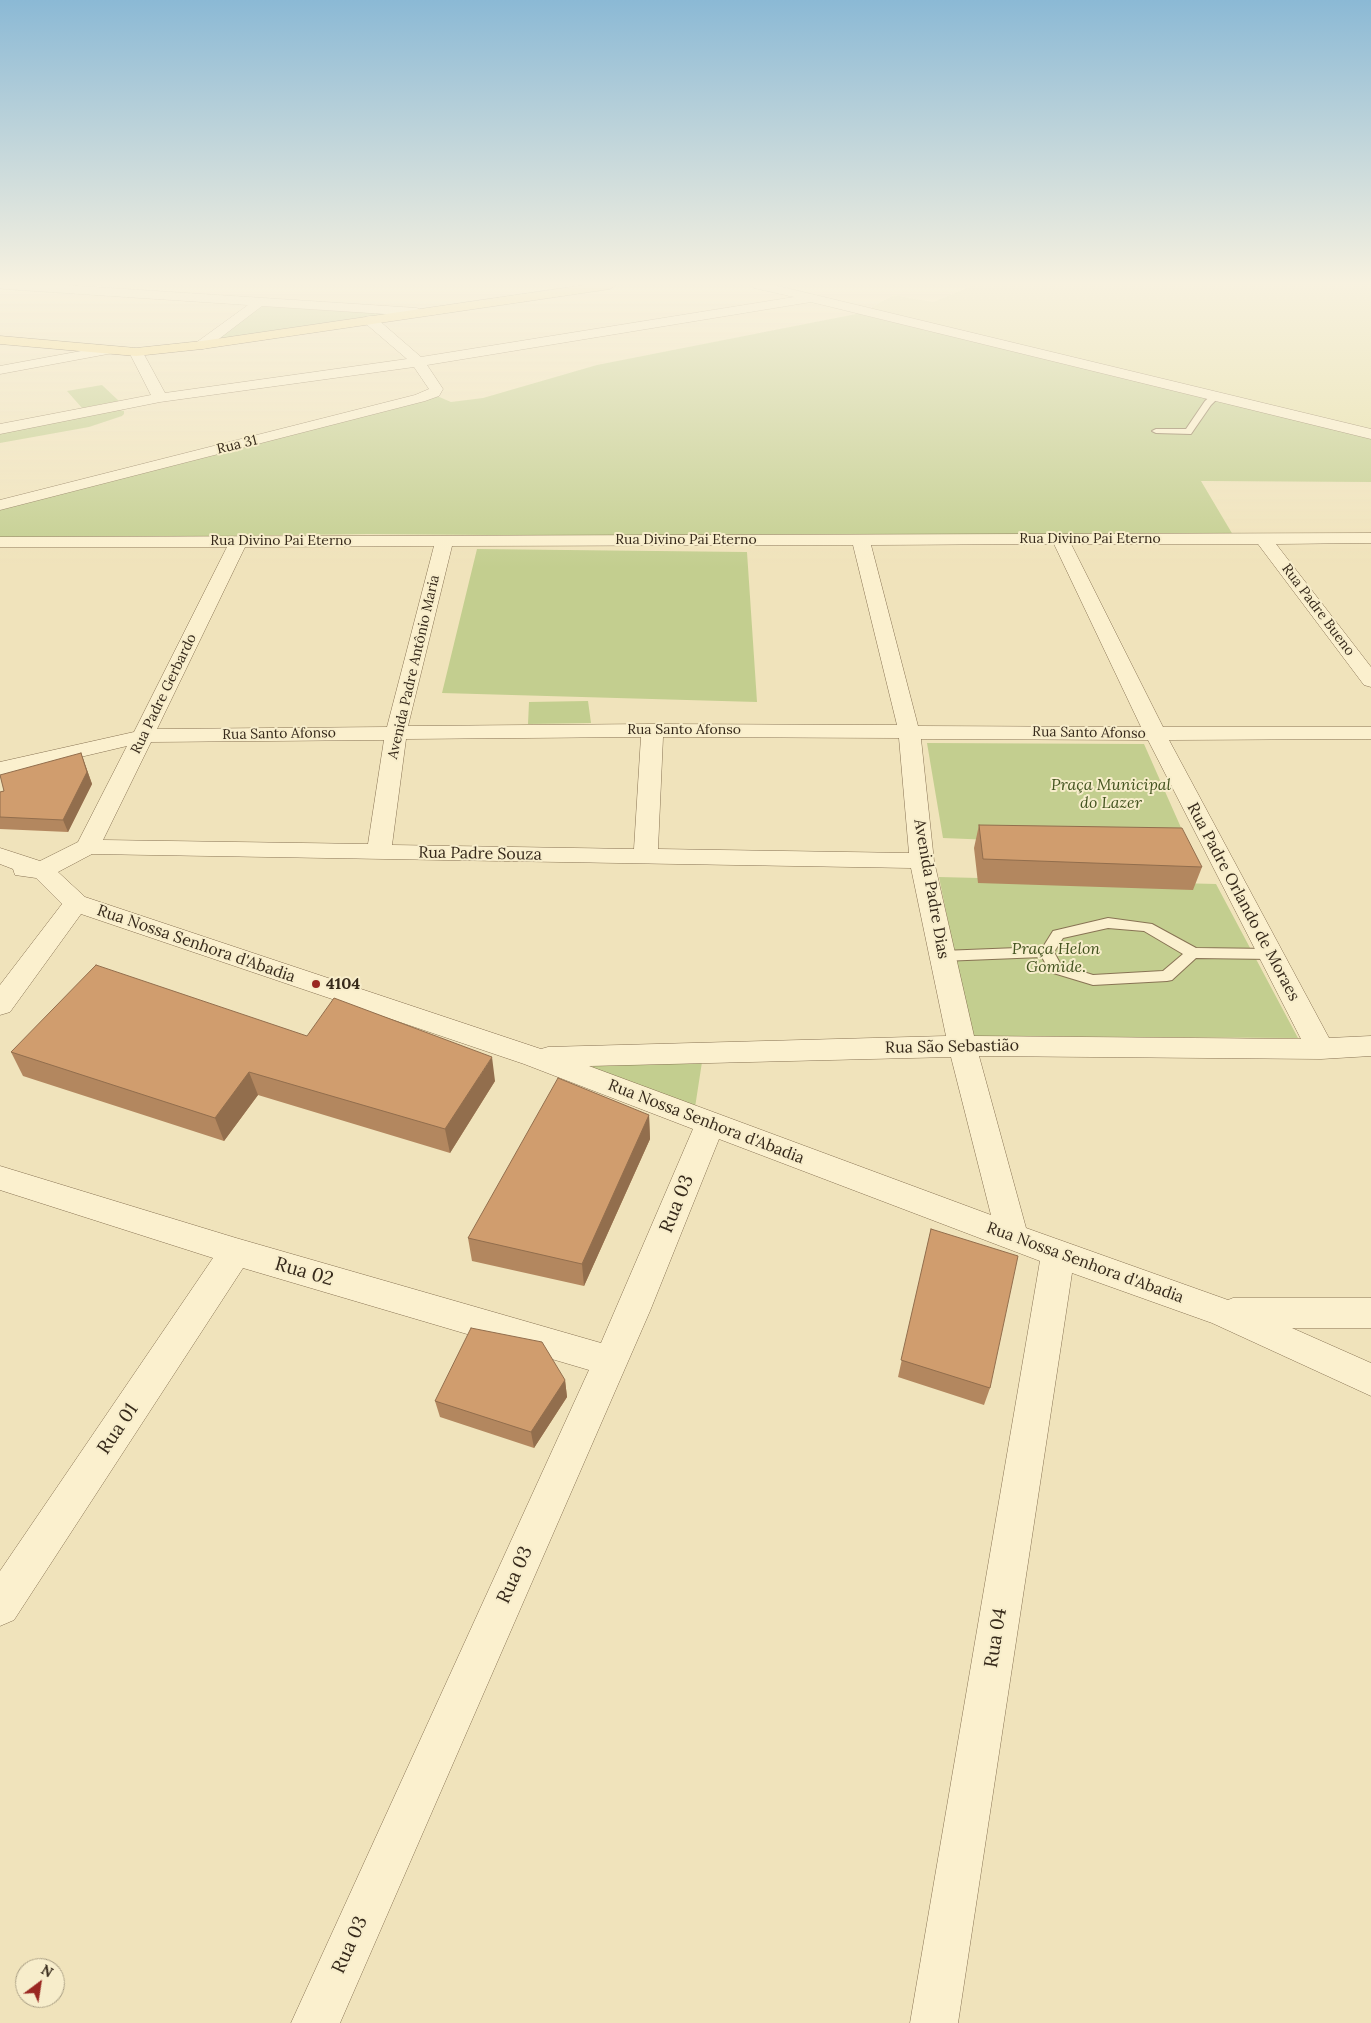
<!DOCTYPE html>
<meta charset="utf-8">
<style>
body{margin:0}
#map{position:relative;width:1371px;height:2023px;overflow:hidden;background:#f0e3bb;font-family:Lora,serif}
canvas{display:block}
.north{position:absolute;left:15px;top:1958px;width:50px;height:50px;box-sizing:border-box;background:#f7edcb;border:1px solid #aa9f84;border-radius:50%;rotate:31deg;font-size:14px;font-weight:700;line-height:20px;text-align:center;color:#36291a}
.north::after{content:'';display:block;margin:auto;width:18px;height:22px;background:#9a2721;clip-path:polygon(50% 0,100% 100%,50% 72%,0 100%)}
</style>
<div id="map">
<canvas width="1371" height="2023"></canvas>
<div class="north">N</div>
</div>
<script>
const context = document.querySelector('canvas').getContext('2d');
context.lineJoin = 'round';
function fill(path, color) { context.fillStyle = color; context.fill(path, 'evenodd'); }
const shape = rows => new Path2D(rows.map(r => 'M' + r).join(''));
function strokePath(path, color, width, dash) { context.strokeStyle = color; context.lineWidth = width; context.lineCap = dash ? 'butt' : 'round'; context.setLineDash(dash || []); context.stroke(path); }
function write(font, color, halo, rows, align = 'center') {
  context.font = font + ' Lora,serif'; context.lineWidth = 4; context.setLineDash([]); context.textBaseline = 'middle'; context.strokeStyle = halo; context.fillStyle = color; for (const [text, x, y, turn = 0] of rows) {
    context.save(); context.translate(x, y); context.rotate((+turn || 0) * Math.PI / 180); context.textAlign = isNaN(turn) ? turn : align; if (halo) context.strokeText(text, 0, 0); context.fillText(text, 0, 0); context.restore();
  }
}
fill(shape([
 [969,285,1371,285,1371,431,865,311,894,295,933,302,965,289]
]), '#e6e0a8');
fill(shape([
 [262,305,387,314,217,340],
 [861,313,1371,436,1371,482,1201,481,1233,535,861,538,368,534,0,539,0,509,437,396,451,402,483,398,597,365],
 [102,385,119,401,82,408,67,391],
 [119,410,124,411,124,414,122,416,89,427,0,443,0,432],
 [477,549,747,552,757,702,442,693],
 [588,701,591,723,528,724,529,702],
 [927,743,1144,744,1190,848,943,838],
 [939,877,1216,884,1298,1038,971,1036],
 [702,1062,694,1114,591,1069,593,1066]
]), '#c3ce8f');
const lane = shape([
 [1213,394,1220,396,1211,405,1191,434,1156,433,1152,431,1156,429,1186,429,1205,401,1213,394],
 [1108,918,1152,924,1196,948,1271,949,1276,951,1278,954,1276,957,1271,959,1196,958,1172,980,1167,981,1093,985,1050,972,1042,957,942,961,937,959,935,956,937,953,942,951,1043,947,1053,931,1108,918],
 [1108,928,1144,931,1183,954,1163,971,1093,975,1061,965,1054,952,1063,938,1108,928]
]);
const street = shape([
 [0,285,64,285,417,308,423,312,417,316,262,306,207,348,202,349,195,345,197,342,248,305,4,289,0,288,0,285],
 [752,285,774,285,1371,429,1371,439,811,302,427,365,443,389,439,396,425,401,0,510,0,500,415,395,429,389,414,367,160,402,0,434,0,424,151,395,129,352,131,349,141,349,165,393,407,359,365,323,364,320,365,317,370,316,375,317,421,357,794,297,754,288,752,285],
 [108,346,115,350,113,353,0,374,0,366,108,346],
 [1371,533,1371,543,1276,544,1371,667,1371,687,1364,685,1258,544,1071,544,1163,727,1371,727,1371,739,1169,740,1329,1038,1371,1036,1371,1056,1321,1059,979,1056,1026,1228,1228,1300,1233,1298,1371,1298,1371,1328,1292,1328,1371,1363,1371,1396,1212,1323,1072,1273,958,2023,910,2023,1040,1261,719,1139,650,1311,340,2023,291,2023,589,1370,243,1268,14,1620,0,1626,0,1571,213,1258,0,1190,0,1166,236,1238,601,1343,693,1129,524,1064,81,914,10,1012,0,1015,0,985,62,904,36,878,15,875,13,869,0,864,0,848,40,861,78,842,127,746,0,776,0,762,134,732,227,547,0,547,0,537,1371,533],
 [1054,544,1141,727,918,726,871,545,1054,544],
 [853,545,897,725,652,724,408,726,452,546,853,545],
 [434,546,387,727,157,729,245,547,434,546],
 [641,737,634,849,392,845,406,739,641,737],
 [663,737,899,738,909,853,658,849,663,737],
 [921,739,1148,740,1301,1039,974,1036,934,861,921,739],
 [384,740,368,844,103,840,151,742,384,740],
 [92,854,911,868,946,1036,548,1047,541,1049,85,897,58,872,92,854],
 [951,1057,991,1215,589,1066,951,1057]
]);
const primary = shape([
 [584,285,616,285,610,289,202,349,136,356,0,344,0,336,136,348,202,341,584,285]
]);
strokePath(lane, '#887354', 2);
strokePath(street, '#887354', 1);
strokePath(primary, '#554029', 1);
fill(lane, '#fbf0ce');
fill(street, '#fbf0ce');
fill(primary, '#f7dd8f');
fill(shape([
 [81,753,92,784,68,832,0,829,0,792,4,791],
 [979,825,1202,867,1193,890,978,883,974,848],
 [307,1036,495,1081,450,1153,258,1095,224,1141,23,1076,11,1052],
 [649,1115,650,1139,584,1286,472,1261,468,1238],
 [931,1229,990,1388,984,1405,898,1377],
 [565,1380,567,1397,534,1448,440,1417,435,1401]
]), '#b3875f');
fill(shape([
 [81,753,92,784,68,832,63,820],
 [492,1057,495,1081,450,1153,445,1129],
 [249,1072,258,1095,224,1141,215,1118],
 [649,1115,650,1139,584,1286,582,1264],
 [565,1380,567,1397,534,1448,531,1432]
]), '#926e4d');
const building = shape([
 [81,753,87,772,63,820,0,817,0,792,4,791,0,775,81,753],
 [979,825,1182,828,1202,867,983,859,979,825],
 [96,965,307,1036,334,998,492,1057,445,1129,249,1072,215,1118,11,1052,96,965],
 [558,1078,649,1115,582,1264,468,1238,558,1078],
 [931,1229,1018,1256,990,1388,901,1360,931,1229],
 [471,1328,542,1342,565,1380,531,1432,435,1401,471,1328]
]);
fill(building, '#d09d6e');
strokePath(building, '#926e4d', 1);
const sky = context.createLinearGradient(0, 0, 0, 568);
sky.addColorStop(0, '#8bb9d5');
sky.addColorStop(0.5, '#f8f2e0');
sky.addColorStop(1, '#f8f2e000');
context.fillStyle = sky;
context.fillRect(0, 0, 1371, 568);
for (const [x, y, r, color] of [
 [316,984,5,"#9a2721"]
]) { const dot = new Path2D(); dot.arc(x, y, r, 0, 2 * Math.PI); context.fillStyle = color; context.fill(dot); strokePath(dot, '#f7edcb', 2); }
write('14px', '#36291a', '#f7edcb', [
 ["Rua 31",237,445,-14],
 ["Rua Divino Pai Eterno",1090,539],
 ["Rua Divino Pai Eterno",686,540],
 ["Rua Divino Pai Eterno",281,541],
 ["Rua Padre Bueno",1318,610,53],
 ["Avenida Padre Antônio Maria",414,667,-77],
 ["Rua Padre Gerbardo",164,694,-64],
 ["Rua Santo Afonso",684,730],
 ["Rua Santo Afonso",1089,733,1],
 ["Rua Santo Afonso",279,734,-1]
]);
write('italic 16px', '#43531f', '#f7edcb', [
 ["Praça Municipal",1111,785],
 ["do Lazer",1111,803],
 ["Praça Helon",1056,949],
 ["Gomide.",1056,967]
]);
write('16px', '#36291a', '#f7edcb', [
 ["Rua Padre Souza",480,854,1],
 ["Avenida Padre Dias",931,889,80],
 ["Rua Padre Orlando de Moraes",1243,902,62],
 ["Rua Nossa Senhora d'Abadia",196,944,19],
 ["Rua São Sebastião",952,1047,-1],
 ["Rua Nossa Senhora d'Abadia",706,1122,21],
 ["Rua Nossa Senhora d'Abadia",1085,1263,20]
]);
write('bold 16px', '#36291a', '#f7edcb', [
 ["4104",326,984]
], 'left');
write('19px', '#36291a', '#f7edcb', [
 ["Rua 03",677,1204,-68],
 ["Rua 02",304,1272,16],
 ["Rua 01",118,1429,-56],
 ["Rua 03",515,1575,-66],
 ["Rua 04",996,1638,-81],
 ["Rua 03",350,1945,-66]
]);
</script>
